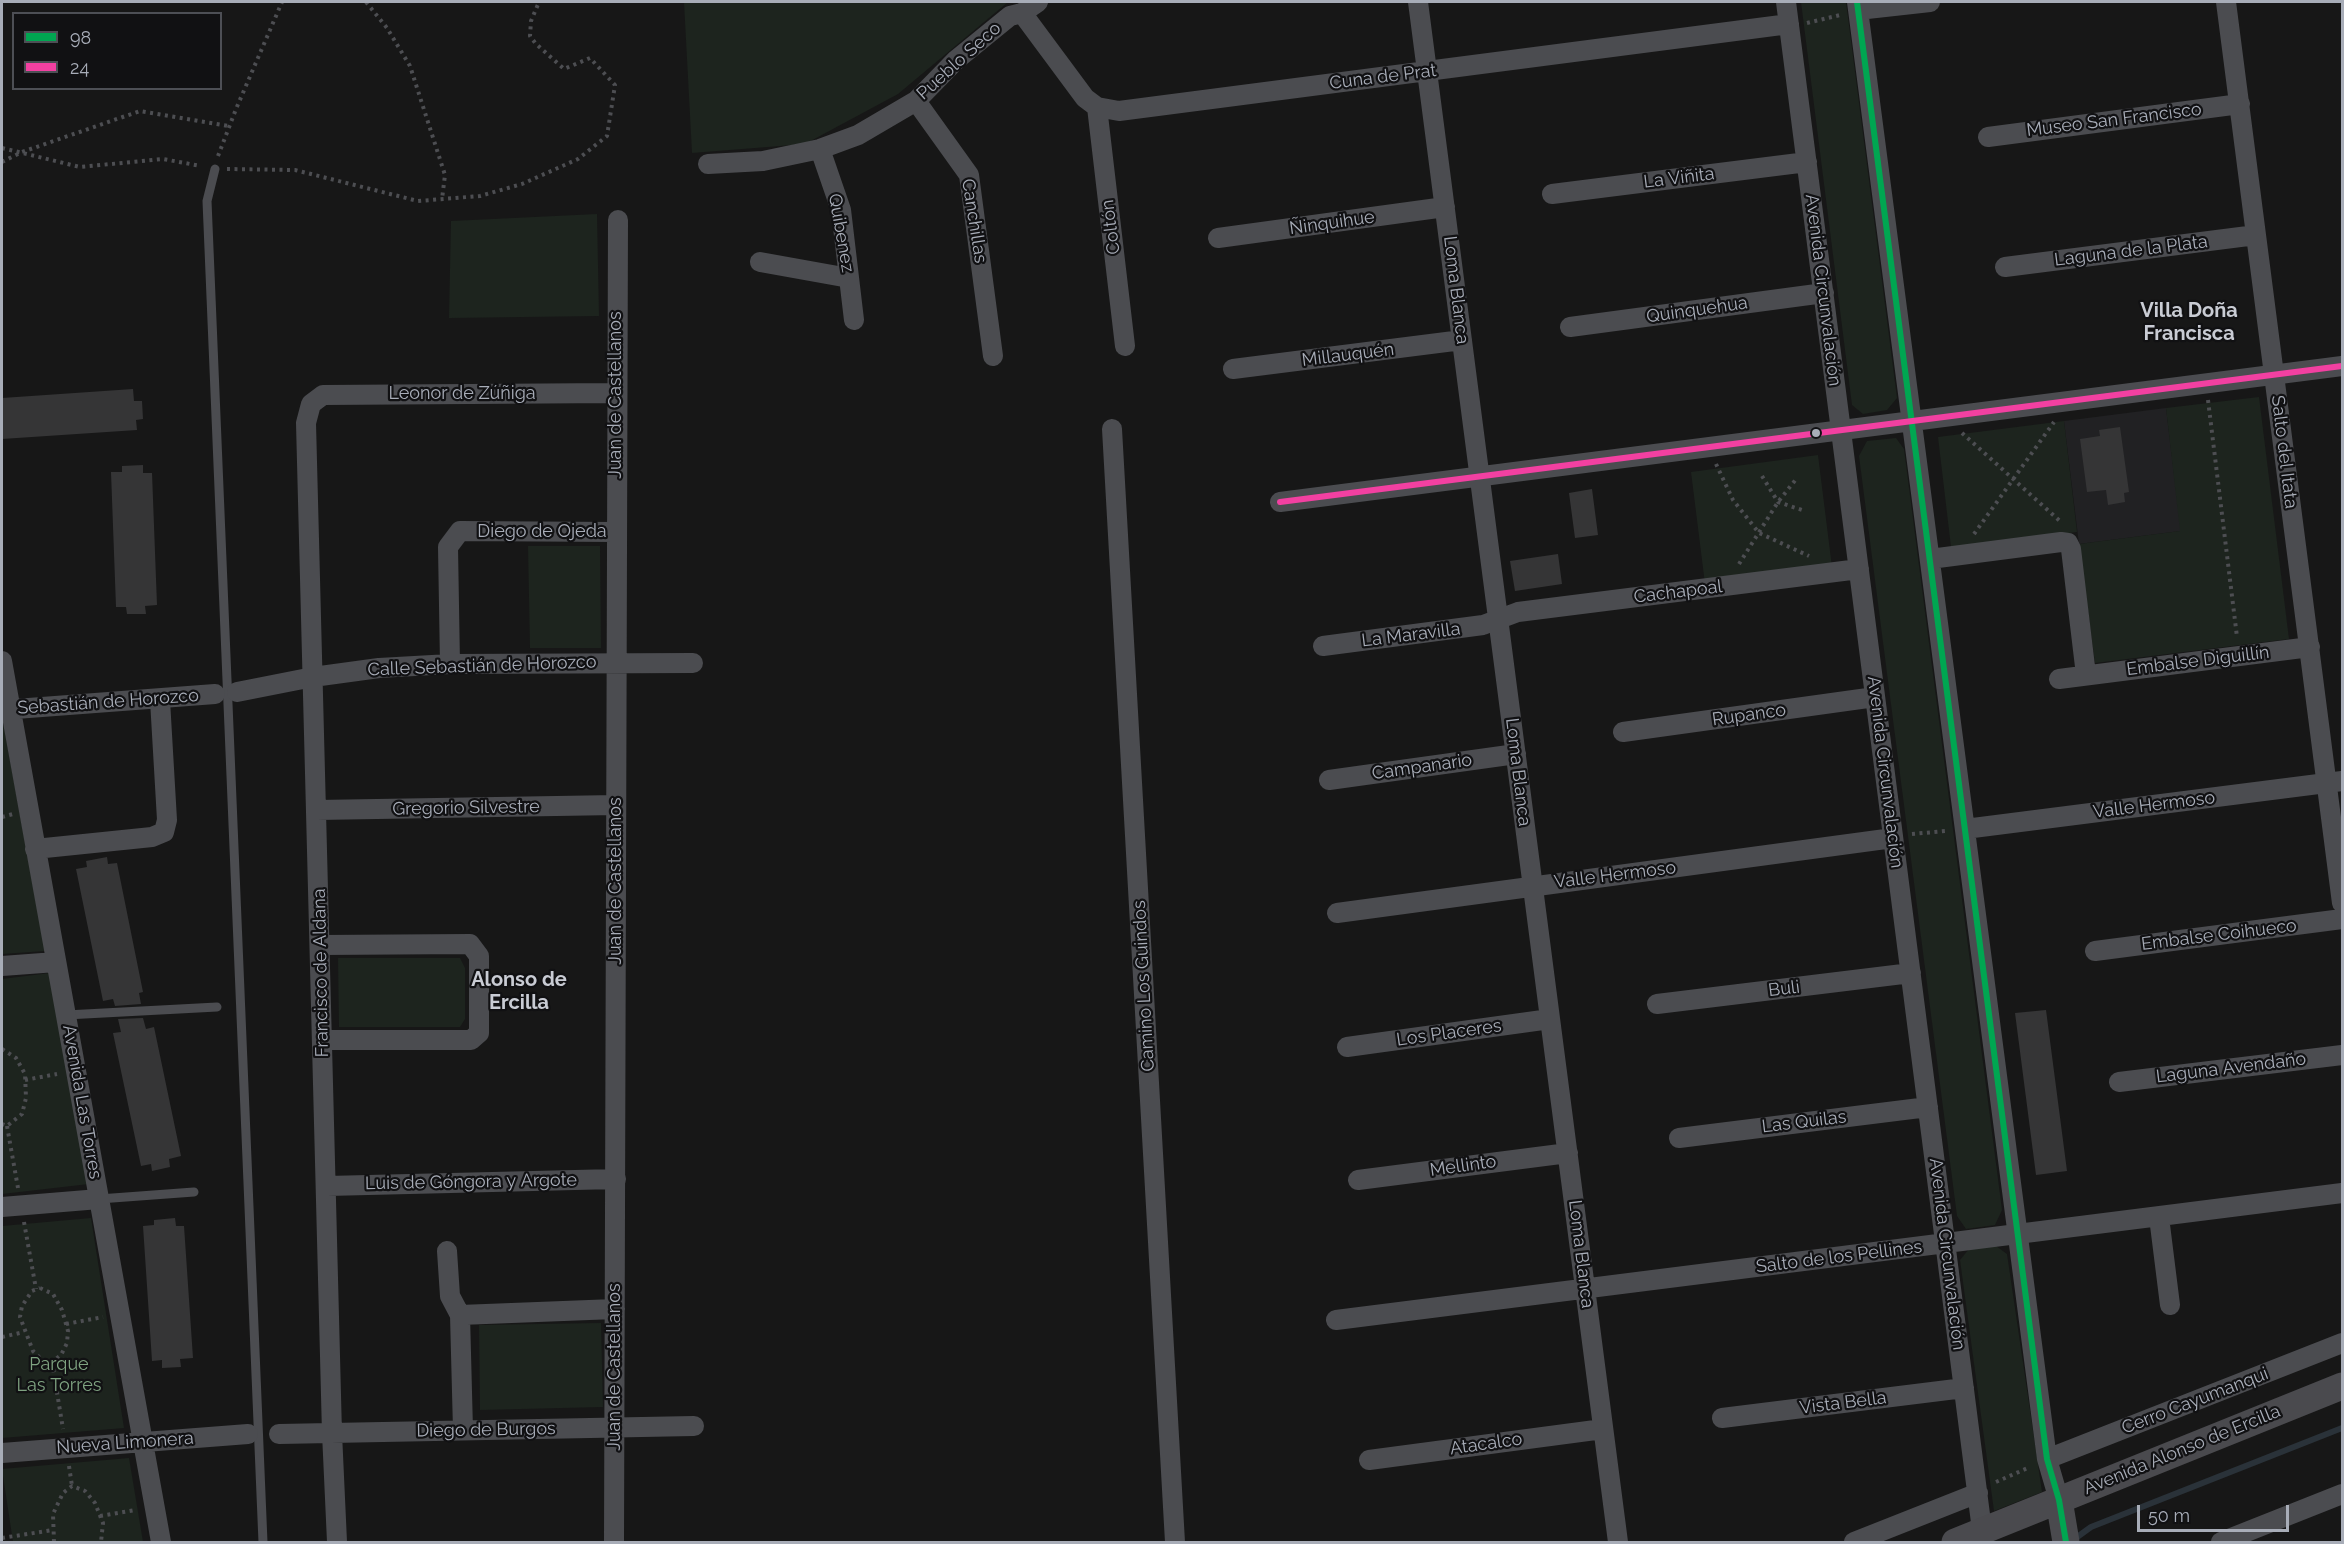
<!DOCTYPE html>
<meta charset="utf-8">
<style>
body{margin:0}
#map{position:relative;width:2344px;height:1544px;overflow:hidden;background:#171717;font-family:Raleway,sans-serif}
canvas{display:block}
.frame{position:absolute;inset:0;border:3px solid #a8adb8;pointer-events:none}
.legend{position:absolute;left:12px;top:12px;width:210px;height:78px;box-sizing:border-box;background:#111113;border:2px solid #4d4f55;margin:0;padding:8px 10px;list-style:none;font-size:18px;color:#a8adb8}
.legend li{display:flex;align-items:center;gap:12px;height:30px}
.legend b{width:30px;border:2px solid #4d4f55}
.scale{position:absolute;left:2137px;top:1505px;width:152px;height:27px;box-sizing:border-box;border:3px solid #a8adb8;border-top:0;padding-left:8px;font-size:18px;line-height:21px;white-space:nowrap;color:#a8adb8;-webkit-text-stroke:4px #111113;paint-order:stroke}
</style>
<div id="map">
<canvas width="2344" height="1544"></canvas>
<div class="frame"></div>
<ul class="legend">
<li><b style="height:8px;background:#00a651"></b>98</li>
<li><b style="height:8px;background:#f240a1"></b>24</li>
</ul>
<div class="scale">50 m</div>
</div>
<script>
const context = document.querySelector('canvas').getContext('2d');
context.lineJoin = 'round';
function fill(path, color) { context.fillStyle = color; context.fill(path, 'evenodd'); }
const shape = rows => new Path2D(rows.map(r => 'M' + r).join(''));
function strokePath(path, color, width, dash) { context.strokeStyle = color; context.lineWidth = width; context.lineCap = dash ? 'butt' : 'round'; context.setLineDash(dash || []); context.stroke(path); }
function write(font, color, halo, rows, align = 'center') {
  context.font = font + ' Raleway,sans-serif'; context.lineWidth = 4.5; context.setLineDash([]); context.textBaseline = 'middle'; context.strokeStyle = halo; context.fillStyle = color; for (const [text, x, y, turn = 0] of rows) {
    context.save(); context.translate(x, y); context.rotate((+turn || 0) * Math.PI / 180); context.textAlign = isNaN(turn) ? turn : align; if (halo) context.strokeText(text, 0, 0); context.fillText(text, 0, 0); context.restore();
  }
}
fill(shape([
 [2166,408,2181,531,2079,544,2064,421]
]), '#212123');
fill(shape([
 [684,2,1008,2,898,94,805,144,692,153],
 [1801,2,1846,2,1897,398,1887,410,1863,414,1852,405],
 [597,214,599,316,449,318,451,221],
 [2259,397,2289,639,2095,663,2079,544,2180,531,2166,408],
 [2064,421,2077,532,1951,547,1938,437],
 [1896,438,1904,449,2002,1210,1995,1225,1966,1229,1957,1216,1859,456,1867,441],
 [1818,455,1832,567,1705,584,1691,472],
 [528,546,600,546,601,648,530,648],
 [2,722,3,722,45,951,2,954],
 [338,958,460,958,465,968,465,1019,460,1027,339,1027],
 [50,973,89,1184,2,1194,2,979],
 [91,1218,124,1428,2,1438,2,1226],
 [1996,1246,2007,1254,2042,1492,1994,1511,1960,1260,1969,1249],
 [601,1323,603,1407,480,1410,479,1325],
 [129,1458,143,1542,13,1542,2,1469]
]), '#1d241e');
strokePath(shape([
 [2073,1540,2091,1527,2342,1428]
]), '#2a3239', 6);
fill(shape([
 [133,389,134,401,142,401,143,419,136,420,137,430,2,439,2,398],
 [2120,427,2129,492,2124,493,2125,502,2108,505,2106,490,2087,492,2080,439,2100,436,2099,430],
 [143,465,143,473,152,473,157,605,145,606,146,614,127,614,126,607,116,607,111,472,122,472,122,466],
 [1592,489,1598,535,1575,538,1569,493],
 [1558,554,1562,584,1515,591,1510,561],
 [107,857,108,864,117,863,143,992,139,993,141,1004,115,1006,113,999,103,1001,76,869,87,867,86,861],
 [2046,1010,2067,1171,2036,1175,2015,1013],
 [143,1018,146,1029,154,1027,181,1156,169,1159,170,1167,152,1171,151,1164,141,1166,113,1033,121,1032,118,1019],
 [175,1218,176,1226,184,1226,193,1358,180,1359,181,1367,162,1368,162,1360,152,1361,143,1226,154,1225,154,1220]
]), '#353536');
strokePath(shape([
 [366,2,387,28,410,66,445,175,442,199],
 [1807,23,1840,15],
 [2,148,80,167,163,159,201,166],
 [218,156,236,109,282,2],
 [2,162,22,152,140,111,229,126],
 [227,169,295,170,418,201,480,196,522,184,578,159,607,136,615,85,590,58,564,69,536,44,530,36,531,21,539,2],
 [2208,400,2237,637],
 [1962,433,2061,522],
 [1716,464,1733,500,1759,533,1809,556],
 [1762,476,1778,502,1805,511],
 [1974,534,2054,422],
 [1739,564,1778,502,1797,478],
 [2,817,13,814],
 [1912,834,1946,831],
 [2,1049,16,1058,25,1074,26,1098,22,1114,7,1126,2,1124],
 [25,1080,57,1074],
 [7,1126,18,1188],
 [24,1222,36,1289],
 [40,1288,53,1294,62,1310,68,1331,67,1343,61,1355,52,1362,42,1360,33,1351,20,1317,22,1306,32,1291,40,1288],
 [66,1324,103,1317],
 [2,1337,24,1332],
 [52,1362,63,1429],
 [69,1466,72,1486],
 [1996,1482,2030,1467],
 [100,1516,136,1510],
 [2,1538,53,1530],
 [54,1542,53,1514,63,1493,72,1486,85,1491,95,1503,103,1523,101,1542]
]), '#4d4e52', 4, [3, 4.5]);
strokePath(shape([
 [215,169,207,201,263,1542],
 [66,1015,217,1007],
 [99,1199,194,1192]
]), '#4b4c50', 9);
strokePath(shape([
 [1418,2,1618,1542],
 [1786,2,1982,1530],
 [1857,2,2047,1459,2059,1500],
 [2226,2,2342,903],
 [1858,10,1930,2],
 [1022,13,1085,98,1097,107,1119,111,1789,24],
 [916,101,969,175,993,356],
 [1097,107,1125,346],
 [1988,137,2240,104],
 [820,149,841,210,854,320],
 [708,164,763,161,820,149,858,135,916,101,956,60,1010,16,1022,13,1038,2],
 [1552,194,1807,162],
 [1218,238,1445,207],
 [760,262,849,278],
 [2005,267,2256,235],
 [1570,327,1824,293],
 [1233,369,1462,340],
 [1112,429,1175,1542],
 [1280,502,2342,366],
 [1930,559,2061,542,2068,543,2071,549,2086,675],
 [1323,646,1483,625,1518,612,1859,569],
 [2,661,161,1542],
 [450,664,448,547,460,531,616,532],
 [2059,679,2310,647],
 [237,692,313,677,379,668,450,664,693,663],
 [2,710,215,694],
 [1623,732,1875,697],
 [1329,780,1516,754],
 [317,810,616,805],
 [1965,829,2342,781],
 [35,849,152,837,164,832,167,820,160,700],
 [1337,913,1893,838],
 [321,945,470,944,479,956,479,1033,471,1040,323,1040],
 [2095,951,2342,919],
 [2,966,56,962],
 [1657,1004,1911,973],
 [1347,1047,1550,1019],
 [2119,1082,2342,1055],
 [1679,1138,1928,1107],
 [1358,1180,1568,1153],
 [327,1186,616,1179],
 [2,1207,99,1199],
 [2159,1217,2170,1305],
 [447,1251,450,1296,460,1315],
 [1336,1320,2342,1193],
 [1722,1418,1964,1388],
 [463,1430,460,1315,615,1309],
 [279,1434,694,1426],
 [2,1453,248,1434],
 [2047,1459,2342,1343],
 [1369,1460,1603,1429],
 [337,1542,332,1433,306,423,311,404,323,395,616,393],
 [614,1542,618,220],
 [1854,1542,1978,1493],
 [2221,1542,2342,1494]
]), '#4b4c50', 20);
strokePath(shape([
 [2059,1500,2066,1542],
 [1955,1542,2342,1386]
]), '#4a4a4e', 27);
strokePath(shape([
 [1857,2,2047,1459,2059,1500,2066,1542]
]), '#00a651', 6);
strokePath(shape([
 [1280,502,2342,366]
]), '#f240a1', 6);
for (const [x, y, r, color] of [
 [1816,433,5,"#a8adb8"]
]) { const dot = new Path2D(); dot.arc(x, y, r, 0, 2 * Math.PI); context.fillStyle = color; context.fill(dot); strokePath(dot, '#111113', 2); }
write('18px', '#a8adb8', '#111113', [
 ["Pueblo Seco",959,61,-42],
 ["Cuna de Prat",1383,77,-7],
 ["Museo San Francisco",2114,120,-7],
 ["La Viñita",1679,178,-7],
 ["Canchillas",974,221,81],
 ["Ñinquihue",1332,223,-8],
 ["Coltón",1111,227,-97],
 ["Quibenez",841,233,80],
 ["Laguna de la Plata",2131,251,-7],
 ["Loma Blanca",1456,290,83],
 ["Avenida Circunvalación",1823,290,83],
 ["Quinquehua",1697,310,-8],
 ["Millauquén",1348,355,-7],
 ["Leonor de Zúñiga",462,394],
 ["Juan de Castellanos",616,395,-90],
 ["Salto del Itata",2284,452,83],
 ["Diego de Ojeda",542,532],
 ["Cachapoal",1678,592,-7],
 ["La Maravilla",1411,635,-7],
 ["Embalse Diguillín",2198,661,-7],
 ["Calle Sebastián de Horozco",482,666,-2],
 ["Sebastián de Horozco",108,702,-4],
 ["Rupanco",1749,715,-8],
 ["Campanario",1422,767,-8],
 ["Loma Blanca",1518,772,83],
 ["Avenida Circunvalación",1885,772,83],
 ["Valle Hermoso",2154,805,-7],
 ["Gregorio Silvestre",466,808,-1],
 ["Valle Hermoso",1615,875,-7],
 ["Juan de Castellanos",616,881,-90],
 ["Embalse Coihueco",2219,935,-7],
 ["Francisco de Aldana",321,973,-91],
 ["Camino Los Guindos",1144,986,-93],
 ["Buli",1784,989,-7],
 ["Los Placeres",1449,1033,-8],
 ["Laguna Avendaño",2231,1068,-7],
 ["Avenida Las Torres",82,1102,80],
 ["Las Quilas",1804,1122,-7],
 ["Mellinto",1463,1166,-8],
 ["Luis de Góngora y Argote",471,1182,-1],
 ["Loma Blanca",1581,1254,83],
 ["Avenida Circunvalación",1947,1254,83],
 ["Salto de los Pellines",1839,1257,-7],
 ["Juan de Castellanos",615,1367,-90],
 ["Cerro Cayumanqui",2195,1401,-21],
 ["Vista Bella",1843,1403,-7],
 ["Diego de Burgos",486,1430,-1],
 ["Nueva Limonera",125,1443,-4],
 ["Atacalco",1486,1444,-8],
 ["Avenida Alonso de Ercilla",2182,1450,-22]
]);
write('18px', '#7fa381', '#111113', [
 ["Parque",59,1365],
 ["Las Torres",59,1386]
]);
write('bold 20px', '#c9ccd4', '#111113', [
 ["Villa Doña",2189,311],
 ["Francisca",2189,334],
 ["Alonso de",519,980],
 ["Ercilla",519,1003]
]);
</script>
